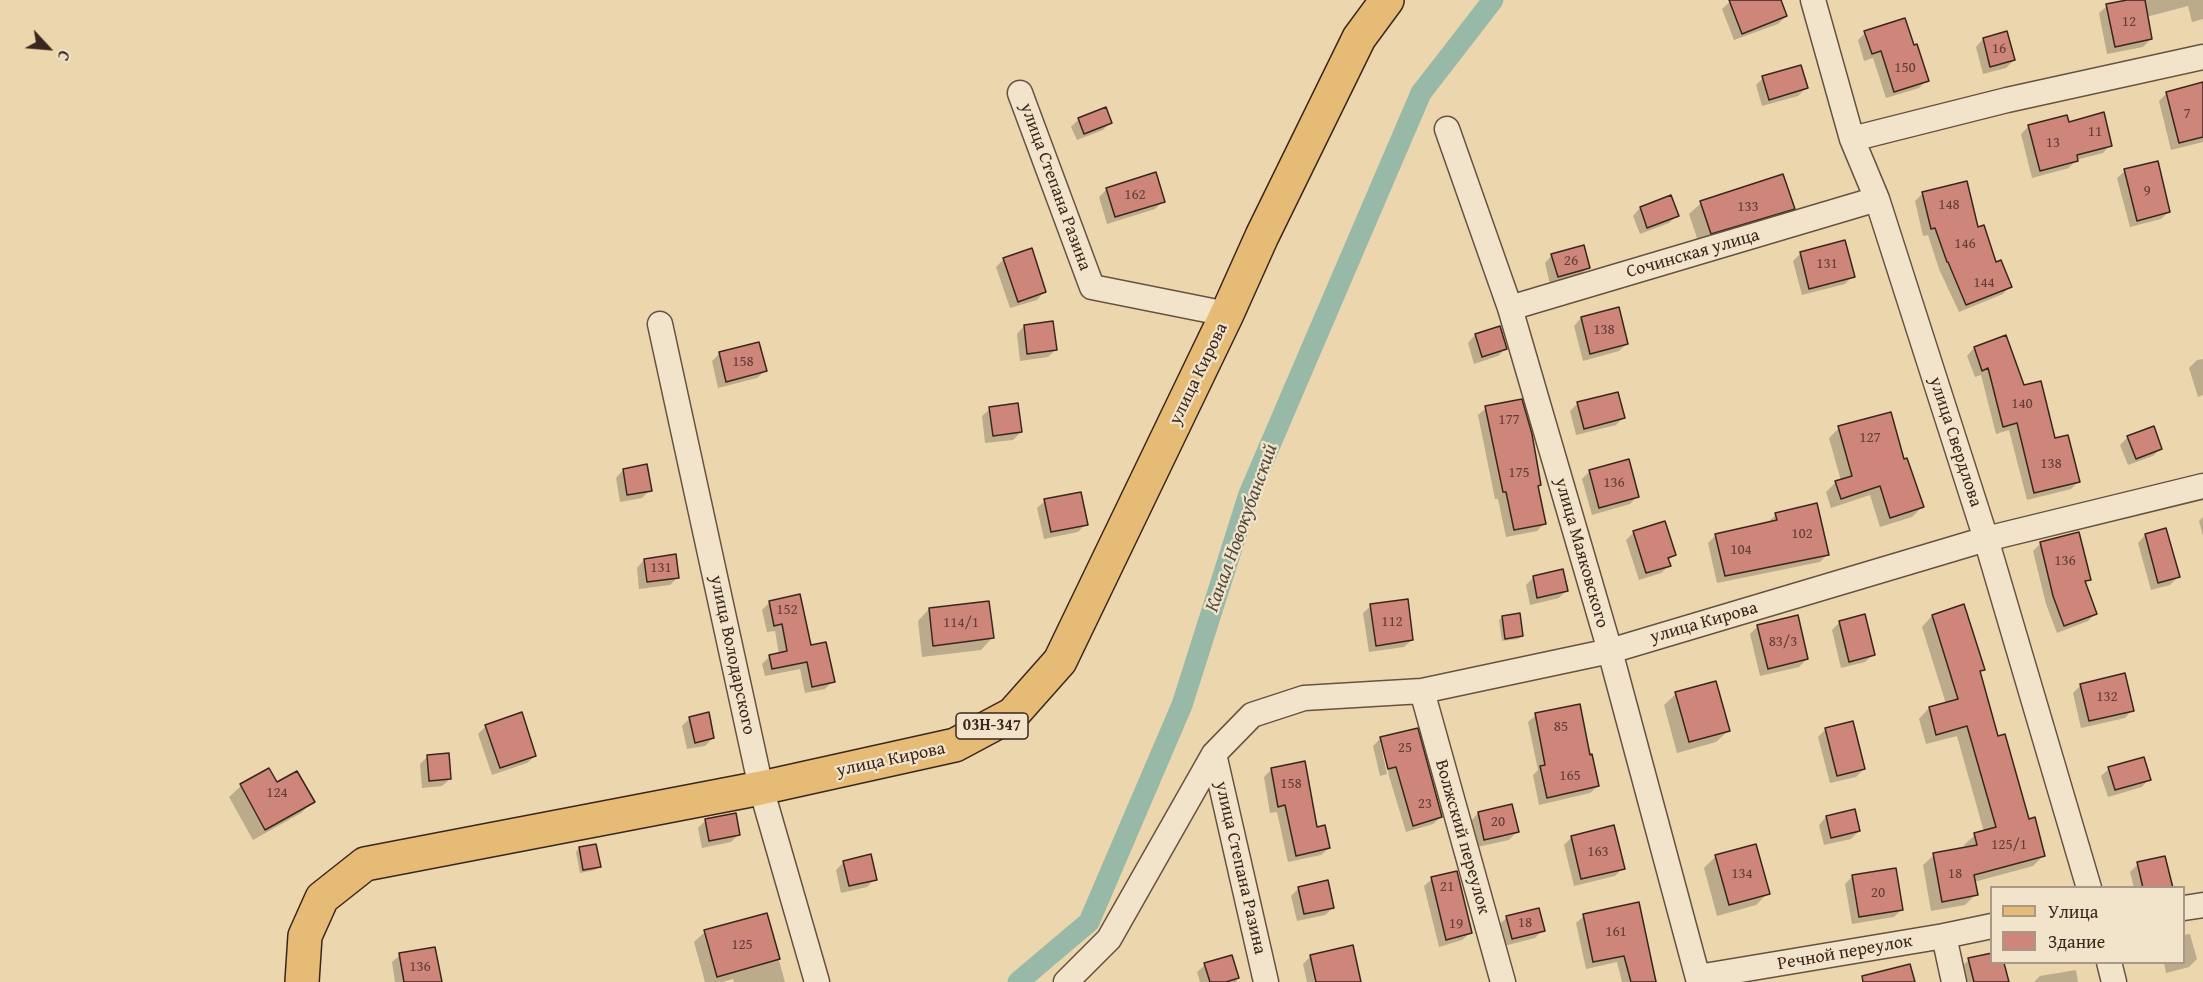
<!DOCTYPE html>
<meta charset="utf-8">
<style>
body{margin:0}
#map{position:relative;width:2203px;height:982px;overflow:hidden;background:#ebd6ad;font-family:"Gentium Book Plus",serif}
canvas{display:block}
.legend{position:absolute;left:1990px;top:886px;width:195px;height:78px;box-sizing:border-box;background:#f2e4ca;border:2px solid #a99885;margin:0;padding:8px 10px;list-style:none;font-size:18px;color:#3b261e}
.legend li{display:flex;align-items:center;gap:12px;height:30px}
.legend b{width:30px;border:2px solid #a99885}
.north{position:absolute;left:18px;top:18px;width:60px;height:60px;-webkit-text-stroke:4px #f2e4ca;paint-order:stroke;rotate:116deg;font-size:16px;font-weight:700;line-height:24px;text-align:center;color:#3b261e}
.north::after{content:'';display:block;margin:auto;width:21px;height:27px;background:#3b261e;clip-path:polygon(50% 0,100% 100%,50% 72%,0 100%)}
</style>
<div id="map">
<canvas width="2203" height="982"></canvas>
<ul class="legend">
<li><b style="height:8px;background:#e6bb76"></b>Улица</li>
<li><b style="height:16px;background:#cf867a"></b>Здание</li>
</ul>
<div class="north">С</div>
</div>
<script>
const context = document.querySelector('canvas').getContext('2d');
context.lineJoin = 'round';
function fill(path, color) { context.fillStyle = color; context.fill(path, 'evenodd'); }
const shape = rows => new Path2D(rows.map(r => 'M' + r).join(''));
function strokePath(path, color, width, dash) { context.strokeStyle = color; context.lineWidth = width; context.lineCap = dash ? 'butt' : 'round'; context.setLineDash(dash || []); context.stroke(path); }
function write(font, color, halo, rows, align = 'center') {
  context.font = font + ' "Gentium Book Plus",serif'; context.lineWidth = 4.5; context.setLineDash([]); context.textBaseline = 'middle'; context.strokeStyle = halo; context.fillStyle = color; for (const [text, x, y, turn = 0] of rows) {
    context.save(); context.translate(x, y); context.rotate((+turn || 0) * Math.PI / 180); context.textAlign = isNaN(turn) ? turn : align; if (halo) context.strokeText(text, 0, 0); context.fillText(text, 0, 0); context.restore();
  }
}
fill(shape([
 [1732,0,1780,0,1786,16,1778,24,1734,40,1722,9],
 [2135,0,2203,0,2203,19,2192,22,2188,6,2146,17,2151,39,2143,47,2107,54,2099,13,2107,6],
 [1865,33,1927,80,1919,88,1886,98,1873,58,1864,61,1858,40],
 [1983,39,2014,60,2006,68,1983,74,1976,47],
 [1763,78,1806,88,1798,96,1762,106,1756,85],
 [2203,84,2203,142,2171,150,2159,101,2167,93],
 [1079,119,1111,122,1103,130,1077,140,1071,127],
 [2067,123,2110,145,2103,153,2076,160,2069,168,2032,178,2021,134,2029,126],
 [2125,171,2169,212,2161,219,2130,227,2117,178],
 [1107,189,1163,201,1155,209,1107,224,1099,197],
 [1923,193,1977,229,2010,286,2003,294,1959,312,1939,269,1928,235,1923,236,1915,201],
 [1701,203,1793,208,1781,220,1699,244,1689,214],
 [1640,208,1677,215,1669,223,1640,234,1633,216],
 [1801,253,1853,276,1845,284,1802,295,1793,261],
 [1552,255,1588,268,1580,275,1550,284,1545,263],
 [1004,259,1044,292,1037,300,1010,308,996,267],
 [1581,318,1627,344,1619,351,1583,361,1574,326],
 [1024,326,1055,350,1048,357,1020,361,1017,334],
 [1475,335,1505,349,1498,356,1474,364,1468,343],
 [758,344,765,371,757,378,718,388,712,361,719,354],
 [1974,348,2023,387,2079,481,2071,489,2027,500,2009,430,1996,434,1981,375,1975,377,1967,356],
 [2203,359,2203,395,2198,397,2189,368,2197,360],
 [1578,403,1623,418,1616,425,1576,435,1570,411],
 [1486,408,1540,484,1537,487,1545,523,1537,531,1506,537,1498,499,1495,499,1478,415],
 [990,409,1021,432,1013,440,985,443,982,416],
 [1839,428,1903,461,1922,507,1912,517,1880,527,1870,495,1831,508,1826,492,1836,482,1841,481,1829,438],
 [2128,437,2161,448,2153,456,2128,465,2120,445],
 [623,470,650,490,642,498,620,502,616,478],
 [1590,471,1638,496,1630,504,1592,515,1582,479],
 [1045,501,1086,524,1078,532,1044,539,1037,508],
 [1776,515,1828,554,1820,562,1717,583,1708,543,1716,535,1768,522],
 [2203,517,2203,536,2199,521],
 [1634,532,1674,555,1667,561,1669,566,1661,573,1639,580,1626,540],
 [2145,535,2178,577,2170,585,2151,590,2138,543],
 [2041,543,2089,579,2084,584,2095,614,2088,621,2057,633,2046,604,2033,551],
 [644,560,678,577,670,585,639,589,637,568],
 [1533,578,1567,590,1559,598,1530,605,1526,585],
 [770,602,810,647,833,681,825,689,805,693,800,669,765,676,762,664,770,656,779,654,775,631,767,632,762,610],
 [1371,606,1412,640,1404,647,1369,652,1363,613],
 [929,609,992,638,981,650,922,657,918,621],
 [1932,616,1983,669,1979,673,1997,738,2028,820,2044,855,2033,866,1974,882,1976,894,1965,905,1931,911,1923,865,1934,855,1965,849,1964,845,1975,835,1984,832,1957,736,1926,744,1919,719,1929,708,1946,704,1922,627],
 [1503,617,1522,636,1518,639,1502,641,1499,620],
 [1840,622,1873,655,1865,662,1841,668,1832,630],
 [1758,626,1807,659,1799,667,1760,676,1750,634],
 [2081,685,2132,710,2125,718,2081,728,2073,693],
 [1676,694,1728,731,1716,742,1677,753,1664,705],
 [1536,715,1598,786,1590,793,1539,805,1533,775,1538,770,1528,722],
 [690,718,713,738,705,746,687,749,682,726],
 [486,726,535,756,527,763,492,775,478,734],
 [1826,729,1864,769,1856,777,1830,783,1818,737],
 [1381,738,1441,817,1433,824,1406,832,1389,776,1383,742,1380,742,1387,774,1380,776,1373,746],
 [427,757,450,779,442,786,422,788,420,764],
 [1272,769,1329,848,1321,855,1288,862,1277,812,1270,813,1264,777],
 [2109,769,2149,779,2142,787,2108,797,2101,776],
 [268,770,276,784,313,802,301,813,253,840,229,797,241,786],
 [1478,813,1517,832,1509,840,1477,847,1471,821],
 [1826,817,1859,831,1851,839,1824,845,1819,825],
 [706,820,738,835,731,842,702,848,698,828],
 [1572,837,1623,868,1615,876,1574,886,1564,845],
 [579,848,599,867,595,870,580,873,576,852],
 [1716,856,1768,893,1756,905,1717,916,1704,868],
 [844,862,875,879,867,887,841,893,836,870],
 [2138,864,2169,888,2134,888,2130,872],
 [1853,876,1901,910,1894,917,1852,924,1845,884],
 [1432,879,1470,933,1462,940,1439,947,1424,886],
 [1299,888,1333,908,1325,915,1297,921,1291,896],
 [766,914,785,982,734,982,733,979,722,982,705,982,694,942,705,932],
 [1584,916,1654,970,1657,982,1622,982,1617,962,1586,969,1576,923],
 [1507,917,1543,930,1535,938,1504,946,1499,925],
 [2190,934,2197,959,2189,967,2166,973,2164,962,2184,962,2184,935],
 [400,955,439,982,395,982,392,962],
 [1311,956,1360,982,1307,982,1303,964],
 [1231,957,1237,982,1200,982,1197,972,1205,965],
 [1969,960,2003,962,2007,982,1965,982,1961,967],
 [2076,970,2078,982,2034,982,2040,976]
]), '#0003');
strokePath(shape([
 [1018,982,1089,922,1182,705,1249,494,1421,93,1493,0]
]), '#98b9a8', 21);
const building = shape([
 [1729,0,1781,0,1787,16,1742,34,1729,0],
 [2127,0,2145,0,2152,39,2115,47,2106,4,2127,0],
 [1905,18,1914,45,1917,44,1929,81,1894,92,1881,51,1872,54,1864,31,1905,18],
 [2007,31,2015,60,1990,67,1983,38,2007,31],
 [1801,65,1808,88,1769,100,1762,76,1801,65],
 [2203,82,2203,137,2179,143,2166,92,2203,82],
 [1106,107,1112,123,1084,134,1078,118,1106,107],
 [2104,112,2112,146,2077,155,2078,161,2040,171,2028,125,2067,115,2069,122,2104,112],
 [2158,161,2170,212,2137,221,2124,169,2158,161],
 [1156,172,1165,202,1115,217,1106,188,1156,172],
 [1783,174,1795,209,1711,234,1700,201,1783,174],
 [1967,181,1978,227,1984,225,1996,262,2001,260,2012,287,1966,305,1948,262,1947,262,1935,228,1931,229,1922,192,1967,181],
 [1671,195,1679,216,1647,228,1640,207,1671,195],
 [1845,240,1855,277,1809,289,1800,252,1845,240],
 [1584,245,1590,268,1558,277,1551,254,1584,245],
 [1032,248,1046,292,1018,302,1003,258,1032,248],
 [1619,307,1628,344,1590,354,1581,317,1619,307],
 [1053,321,1057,350,1027,354,1024,325,1053,321],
 [1500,326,1507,349,1482,357,1475,334,1500,326],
 [2006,335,2024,385,2041,381,2055,438,2068,435,2080,482,2034,493,2017,423,2003,427,1988,368,1982,371,1974,347,2006,335],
 [759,342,767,371,726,382,719,352,759,342],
 [1618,392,1625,418,1584,429,1577,402,1618,392],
 [1522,399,1532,434,1541,485,1538,486,1546,524,1514,530,1506,492,1503,492,1485,406,1522,399],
 [1018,403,1022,432,993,436,989,407,1018,403],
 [1891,412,1904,459,1907,458,1924,507,1890,518,1880,486,1841,499,1835,481,1852,476,1838,426,1891,412],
 [2154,426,2162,449,2136,459,2127,436,2154,426],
 [1629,459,1639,497,1599,508,1589,470,1629,459],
 [647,464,652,491,627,495,623,469,647,464],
 [1081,492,1088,525,1051,532,1044,499,1081,492],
 [1817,503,1829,555,1725,576,1715,534,1777,520,1775,513,1817,503],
 [1665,521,1676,555,1668,558,1671,566,1646,573,1633,531,1665,521],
 [2166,528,2180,577,2158,583,2145,534,2166,528],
 [2079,532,2091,580,2085,581,2097,614,2064,626,2053,596,2040,542,2079,532],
 [676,554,679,578,647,582,644,559,676,554],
 [1563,569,1568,591,1537,598,1533,576,1563,569],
 [800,594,811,645,826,642,835,682,812,687,807,662,772,669,769,655,787,651,782,624,774,626,769,601,800,594],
 [1408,599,1413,640,1376,646,1370,604,1408,599],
 [989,601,994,638,933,646,929,608,989,601],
 [1964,604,1985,670,1980,671,1998,736,2005,734,2029,819,2035,817,2045,856,1974,875,1978,895,1942,902,1933,853,1977,845,1974,833,1996,827,1967,726,1936,735,1929,707,1958,699,1932,615,1964,604],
 [1520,613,1523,636,1505,639,1502,616,1520,613],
 [1865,614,1875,655,1849,662,1839,621,1865,614],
 [1798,615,1808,659,1768,669,1757,625,1798,615],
 [2125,673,2134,711,2089,721,2080,684,2125,673],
 [1716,681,1730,731,1689,742,1675,692,1716,681],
 [1580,704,1590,755,1592,754,1599,786,1547,798,1540,766,1545,765,1535,713,1580,704],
 [522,712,536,756,500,768,485,725,522,712],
 [709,712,714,738,695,743,689,717,709,712],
 [1853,721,1865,769,1837,776,1825,728,1853,721],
 [1418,728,1442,817,1413,826,1396,767,1388,769,1380,737,1418,728],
 [449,753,451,779,429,781,427,755,449,753],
 [2144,757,2151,780,2115,790,2108,767,2144,757],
 [1305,761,1317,827,1325,825,1330,848,1296,856,1285,805,1278,807,1271,768,1305,761],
 [269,768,277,782,297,771,315,802,265,830,240,784,269,768],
 [1512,804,1519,832,1484,840,1478,812,1512,804],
 [1855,809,1860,831,1831,838,1826,816,1855,809],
 [736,813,740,835,709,841,705,819,736,813],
 [1614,825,1625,869,1581,879,1571,836,1614,825],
 [596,844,601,867,583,870,579,847,596,844],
 [1756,844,1770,894,1729,905,1715,855,1756,844],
 [871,854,877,880,849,886,843,861,871,854],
 [2165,856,2173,888,2143,888,2137,862,2165,856],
 [1896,868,1903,910,1859,917,1852,875,1896,868],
 [1457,871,1472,933,1446,940,1431,877,1457,871],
 [1328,880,1334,908,1304,914,1298,887,1328,880],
 [1639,902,1656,982,1631,982,1624,956,1593,962,1583,914,1639,902],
 [1539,908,1545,931,1512,939,1506,916,1539,908],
 [767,913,780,959,717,977,704,930,767,913],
 [1353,945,1361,982,1316,982,1310,955,1353,945],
 [435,947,442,982,404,982,399,953,435,947],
 [1992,953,1992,963,2004,963,2009,982,1974,982,1968,958,1992,953],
 [1232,955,1239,978,1226,982,1210,982,1204,963,1232,955],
 [1910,964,1915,982,1863,982,1862,976,1910,964]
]);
fill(building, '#cf867a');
strokePath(building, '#3b261e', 1.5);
const street = shape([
 [1813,0,1852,139,1877,199,1986,539,2089,888],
 [1020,93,1092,287,1227,314],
 [1447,129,1510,308,1610,651,1699,982],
 [1852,139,2007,100,2203,57],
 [1510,308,1877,199],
 [660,324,761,788,817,982],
 [1422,691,1503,982],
 [1214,754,1266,982],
 [2184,908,2203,905],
 [1944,936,1954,982],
 [2109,962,2114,982],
 [1698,977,1944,936,1992,926],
 [1066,982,1109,939,1214,754,1252,715,1304,698,1422,691,1610,651,1986,539,2203,486]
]);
const primary = shape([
 [302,982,305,936,322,898,365,864,761,788,955,745,1013,714,1060,661,1227,314,1262,236,1359,38,1387,0]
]);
strokePath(street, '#675242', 27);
strokePath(primary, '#3b261e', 36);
strokePath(street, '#f2e4ca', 24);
strokePath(primary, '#e6bb76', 33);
write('15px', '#603e35', null, [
 ["12",2129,22],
 ["16",1999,49],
 ["150",1905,68],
 ["7",2187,114],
 ["11",2095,132],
 ["13",2053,143],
 ["9",2147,191],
 ["162",1135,195],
 ["148",1949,205],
 ["133",1748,207],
 ["146",1965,244],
 ["26",1571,261],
 ["131",1827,264],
 ["144",1984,283],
 ["138",1604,330],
 ["158",743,362],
 ["140",2022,404],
 ["177",1509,420],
 ["127",1870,438],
 ["138",2051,464],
 ["175",1519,473],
 ["136",1614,483],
 ["102",1802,534],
 ["104",1741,550],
 ["136",2065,561],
 ["131",661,568],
 ["152",787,610],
 ["112",1392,622],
 ["114/1",961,623],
 ["83/3",1783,642],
 ["132",2107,697],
 ["85",1561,727],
 ["25",1405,748],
 ["165",1570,776],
 ["158",1291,784],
 ["124",277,793],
 ["23",1425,804],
 ["20",1498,822],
 ["125/1",2009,845],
 ["163",1598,852],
 ["134",1742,874],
 ["18",1955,874],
 ["21",1447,887],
 ["20",1878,893],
 ["18",1525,923],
 ["19",1456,924],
 ["161",1616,932],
 ["125",742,945],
 ["136",420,967]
]);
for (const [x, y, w] of [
 [992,726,72]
]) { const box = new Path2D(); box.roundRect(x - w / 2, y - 13, w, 26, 4.5); context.fillStyle = '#f2e4ca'; context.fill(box); strokePath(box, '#3b261e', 1.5); }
write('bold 16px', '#3b261e', null, [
 ["03Н-347",992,726]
]);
write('18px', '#3b261e', '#f2e4ca', [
 ["улица Степана Разина",1055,187,70],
 ["Сочинская улица",1693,254,-16],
 ["улица Кирова",1199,374,-64],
 ["улица Свердлова",1955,442,72],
 ["улица Маяковского",1581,553,74],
 ["улица Кирова",1704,623,-16],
 ["улица Володарского",732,655,78],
 ["улица Кирова",891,760,-12],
 ["Волжский переулок",1462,837,74],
 ["улица Степана Разина",1240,868,77],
 ["Речной переулок",1845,953,-10]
]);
write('italic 20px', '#524b40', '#f2e4ca', [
 ["Канал Новокубанский",1242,528,-70]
]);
</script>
